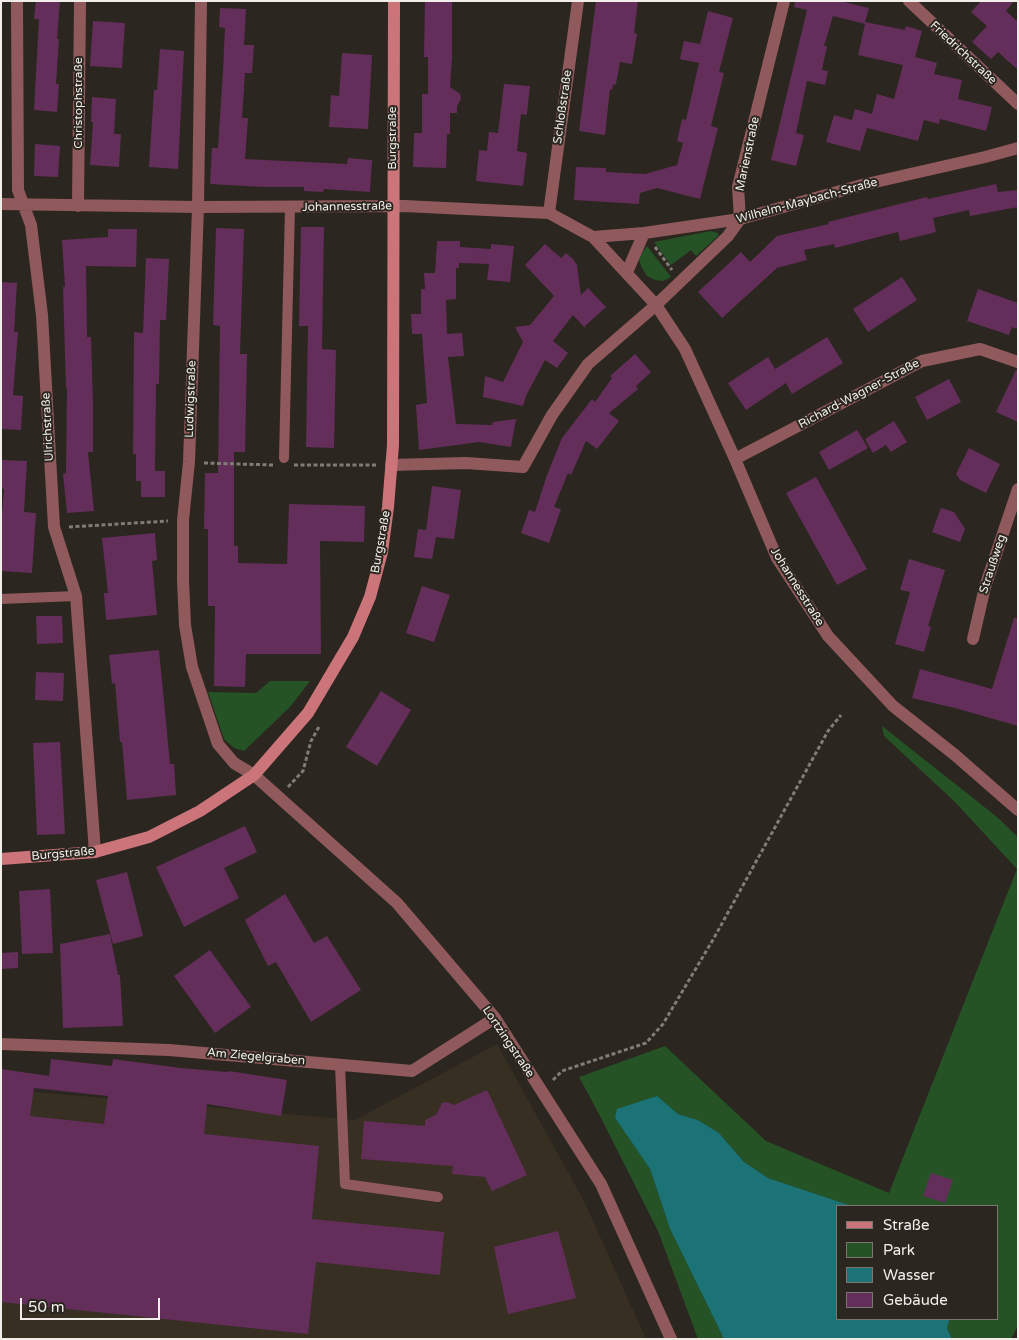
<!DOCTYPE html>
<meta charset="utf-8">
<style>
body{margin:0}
#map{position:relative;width:1019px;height:1340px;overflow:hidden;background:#2b261f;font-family:"Varela Round",sans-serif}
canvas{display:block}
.frame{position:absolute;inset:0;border:2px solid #f1eee9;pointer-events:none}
.legend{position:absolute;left:836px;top:1205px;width:162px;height:115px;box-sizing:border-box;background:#2b261f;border:1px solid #7a7670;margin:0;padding:6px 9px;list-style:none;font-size:15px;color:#f1eee9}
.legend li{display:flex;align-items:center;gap:10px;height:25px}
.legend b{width:25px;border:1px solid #7a7670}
.scale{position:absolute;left:20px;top:1298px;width:140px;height:22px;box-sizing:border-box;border:2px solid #f1eee9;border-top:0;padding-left:6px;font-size:15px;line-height:18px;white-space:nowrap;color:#f1eee9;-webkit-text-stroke:4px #2b261f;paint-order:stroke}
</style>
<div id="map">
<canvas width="1019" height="1340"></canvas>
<div class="frame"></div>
<ul class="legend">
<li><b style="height:6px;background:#cb757a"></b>Straße</li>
<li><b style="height:14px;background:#255325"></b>Park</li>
<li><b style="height:14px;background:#1b7376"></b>Wasser</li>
<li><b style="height:14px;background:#642e5a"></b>Gebäude</li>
</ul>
<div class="scale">50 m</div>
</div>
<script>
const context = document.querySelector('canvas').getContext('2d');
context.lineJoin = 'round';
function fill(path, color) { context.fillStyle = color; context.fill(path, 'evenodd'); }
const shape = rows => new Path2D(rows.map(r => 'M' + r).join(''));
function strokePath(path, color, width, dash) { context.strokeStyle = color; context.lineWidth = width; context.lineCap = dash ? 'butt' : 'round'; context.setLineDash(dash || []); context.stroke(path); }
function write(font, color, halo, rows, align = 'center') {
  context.font = font + ' "Varela Round",sans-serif'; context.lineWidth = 4; context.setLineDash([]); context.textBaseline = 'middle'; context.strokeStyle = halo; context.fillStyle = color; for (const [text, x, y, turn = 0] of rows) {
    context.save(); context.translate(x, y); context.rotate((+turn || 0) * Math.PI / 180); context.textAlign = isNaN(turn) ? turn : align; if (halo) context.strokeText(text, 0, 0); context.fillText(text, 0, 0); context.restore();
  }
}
fill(shape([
 [497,1044,584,1201,646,1339,1,1339,1,1089,355,1120]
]), '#382f23');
fill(shape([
 [711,231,718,233,718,236,696,256,691,250,671,265,654,242],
 [647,246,671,277,663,281,655,280,647,276,642,268,639,260,642,253],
 [270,681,310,681,290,707,244,751,234,748,224,739,208,692,256,693],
 [882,726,997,817,1018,837,1018,1326,1011,1339,952,1339,947,1328,950,1319,998,1319,998,1206,852,1206,768,1178,744,1162,719,1133,698,1120,678,1114,656,1096,615,1118,650,1169,670,1229,724,1339,698,1339,658,1231,600,1116,579,1077,665,1046,766,1141,889,1193,1017,869,954,801,884,736]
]), '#255325');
fill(shape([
 [657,1096,678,1114,698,1120,719,1133,744,1162,768,1178,852,1206,838,1206,838,1319,950,1319,947,1328,952,1339,724,1339,670,1229,650,1169,615,1118,617,1109]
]), '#1b7376');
fill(shape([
 [36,1,60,1,57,39,59,39,56,84,59,84,57,112,34,110,39,19,34,19],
 [425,1,452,1,452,57,450,87,460,94,461,99,457,106,457,113,450,113,450,134,447,134,446,168,413,167,414,133,422,133,422,94,428,94,428,57,424,57],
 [596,1,638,1,634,33,637,34,632,64,620,62,616,84,613,85,612,90,610,89,605,135,579,131],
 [795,1,840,1,869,8,865,22,905,30,906,26,922,31,915,57,937,63,934,74,962,80,958,99,992,107,986,131,940,119,939,124,924,120,918,141,867,128,860,151,826,142,834,115,852,120,855,109,872,114,877,94,894,99,903,65,858,55,865,24,833,16,824,46,827,46,822,70,828,71,825,85,807,81,796,133,804,135,796,166,771,160,807,10,794,7],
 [981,1,1014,1,1006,11,1018,22,1018,70,998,52,991,59,972,42,987,26,971,12],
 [220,8,246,9,244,45,254,45,252,73,245,73,242,118,248,118,245,159,347,164,348,158,372,160,370,192,324,189,323,192,304,191,304,187,264,187,210,184,212,148,218,148,223,71,225,28,219,27],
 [708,11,733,18,719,72,724,73,711,126,718,128,700,199,657,188,640,193,639,204,574,200,576,167,606,168,606,172,645,174,677,165,683,143,677,141,682,119,686,120,699,63,680,59,684,41,700,44],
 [93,21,125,23,122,68,90,66],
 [160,49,184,51,178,169,149,167,154,90,157,90],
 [342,53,372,55,368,129,329,127,331,95,339,96],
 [504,84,530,86,527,113,526,115,521,114,517,151,527,153,523,186,476,181,479,150,487,151,489,132,498,133],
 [92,97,116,99,114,134,121,134,119,167,90,165,93,122,91,122],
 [35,144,60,146,58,177,34,176],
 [996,184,998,192,1018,190,1018,207,970,216,969,210,933,218,936,232,900,241,898,232,835,248,834,244,804,250,807,260,777,268,722,318,698,292,741,252,750,262,777,236,829,224,828,222,927,197,928,199],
 [301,227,324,227,322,349,336,350,334,448,306,447,308,326,299,326],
 [216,228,244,229,240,354,247,354,245,452,234,452,234,546,238,546,238,563,287,564,289,504,365,506,364,542,320,541,321,654,246,654,245,687,214,686,215,606,208,606,208,529,204,529,205,473,218,473,220,326,213,325],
 [108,229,137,229,136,267,86,266,87,337,91,337,93,405,93,452,88,452,94,511,67,513,63,474,66,473,67,388,66,388,63,287,65,287,62,240,108,237],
 [437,241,460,241,460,247,491,249,491,244,514,246,510,282,487,280,489,264,459,263,459,268,456,268,456,299,446,300,447,334,462,333,464,356,448,357,456,424,492,425,493,422,516,419,511,447,479,442,419,450,416,405,427,403,422,334,412,334,411,314,421,314,421,289,425,289,424,273,435,273],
 [545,244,561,258,566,253,573,259,577,265,581,295,588,288,606,307,585,326,585,328,573,315,553,341,568,353,557,368,545,360,526,396,523,406,483,397,485,376,503,382,523,342,515,327,530,325,554,296,525,265],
 [146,258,169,259,166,320,160,320,159,384,156,384,155,471,165,471,165,497,141,497,141,481,136,481,136,454,133,454,134,332,143,333],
 [902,277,917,300,868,332,853,309],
 [1,282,17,283,14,332,18,332,13,395,23,396,21,430,1,429],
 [978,289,1018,303,1018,329,1012,327,1009,335,967,321],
 [827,337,843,363,792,394,786,383,746,410,728,383,768,357,775,369],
 [635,354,651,372,636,386,638,389,609,413,619,421,597,449,586,441,571,475,568,473,554,507,561,509,549,543,521,533,529,510,535,512,547,475,562,438,592,399,595,402,612,378,610,376],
 [1016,370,1018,370,1018,422,996,412],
 [949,379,961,402,927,420,915,397],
 [894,421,907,442,891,452,886,445,873,453,865,439],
 [857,430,868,448,829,470,819,452],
 [969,448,1000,464,986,493,960,480,956,474],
 [1,460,27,461,24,512,36,513,32,573,1,571,1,527,4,489,1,488],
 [816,477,867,569,837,585,786,493],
 [432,486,461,490,454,539,436,537,432,559,414,557,418,529,426,530],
 [941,508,954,512,965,529,960,542,932,532],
 [155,533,157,560,152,561,157,615,106,620,104,593,108,593,102,538],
 [909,559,945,570,928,626,931,627,924,652,895,644,910,592,900,590],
 [422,586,450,595,434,642,406,633],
 [36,616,62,616,63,643,37,644],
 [1014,618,1018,618,1018,726,955,708,912,698,920,669,992,689],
 [159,650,170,764,174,764,176,795,127,800,122,742,120,742,115,683,112,684,109,655],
 [36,672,64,673,63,701,35,700],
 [381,691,411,710,377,766,346,747],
 [60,742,65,834,37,835,33,743],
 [245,826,257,852,224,868,239,898,184,927,156,867],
 [127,872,143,936,113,944,96,880],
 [50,889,53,953,22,954,19,891],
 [285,894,314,943,327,936,361,990,311,1022,276,962,268,966,245,920],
 [110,934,118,975,120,975,123,1026,63,1028,60,944],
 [210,950,251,1007,215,1033,174,976],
 [18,952,18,968,1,969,1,953],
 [51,1059,112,1066,113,1059,181,1068,228,1072,229,1071,287,1080,281,1116,207,1104,204,1134,319,1146,312,1219,444,1232,440,1275,316,1262,308,1334,1,1302,1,1069,49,1076],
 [34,1088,108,1096,104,1124,30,1116],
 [487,1090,527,1175,492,1191,485,1177,452,1174,453,1166,361,1159,364,1121,425,1126,425,1120,436,1115,442,1103,447,1102,454,1105],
 [931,1173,953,1180,945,1203,923,1196],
 [558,1231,576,1298,508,1314,494,1247]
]), '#642e5a');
strokePath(shape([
 [655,247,672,270],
 [204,463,273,465],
 [294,465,378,465],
 [69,527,168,521],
 [288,787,303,771,311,741,320,725],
 [553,1080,562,1071,646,1043,663,1024,714,938,828,731,841,715]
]), '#807c76', 3, [4, 2.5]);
strokePath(shape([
 [284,458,290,207],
 [1,599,76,596],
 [340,1065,345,1184,438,1197]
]), '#905a5c', 10);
strokePath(shape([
 [17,1,18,190,31,225,42,315,54,527,76,596,95,852],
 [201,1,198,207,189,462,183,520,183,580,185,625,192,667,218,744,234,763,254,775,397,903,495,1018,601,1184,671,1339],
 [909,1,1018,104],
 [1,204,198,207,404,206,549,213,593,237,656,305,685,349,735,459,777,558,828,636,893,706,955,755,1018,810],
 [78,206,80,1],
 [549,213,578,1],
 [593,237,644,233,740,219,862,185,985,157,1018,148],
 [627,272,644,233],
 [735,459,922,361,980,349,1018,362],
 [391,465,466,463,523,467,552,415,588,364,656,305,728,236,740,219,738,187,784,1],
 [973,639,985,587,1018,489],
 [1,1044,169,1050,412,1071,495,1018]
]), '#905a5c', 12);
strokePath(shape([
 [1,859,95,852,149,837,200,811,254,775,308,713,353,637,370,597,382,552,388,507,393,445,394,1]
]), '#cb757a', 12);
write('12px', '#f1eee9', '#2b261f', [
 ["Friedrichstraße",963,53,43],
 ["Christophstraße",79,103,-90],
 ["Schloßstraße",563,107,-82],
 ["Burgstraße",393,138,-90],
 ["Marienstraße",748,154,-78],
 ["Wilhelm-Maybach-Straße",807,201,-15],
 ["Johannesstraße",347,207,-1],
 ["Richard-Wagner-Straße",859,394,-28],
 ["Ludwigstraße",191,399,-88],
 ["Ulrichstraße",48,427,-93],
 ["Burgstraße",381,542,-80],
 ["Straußweg",993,564,-72],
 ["Johannesstraße",797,587,58],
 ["Burgstraße",63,854,-5],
 ["Lortzingstraße",508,1042,56],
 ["Am Ziegelgraben",256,1057,5]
]);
</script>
